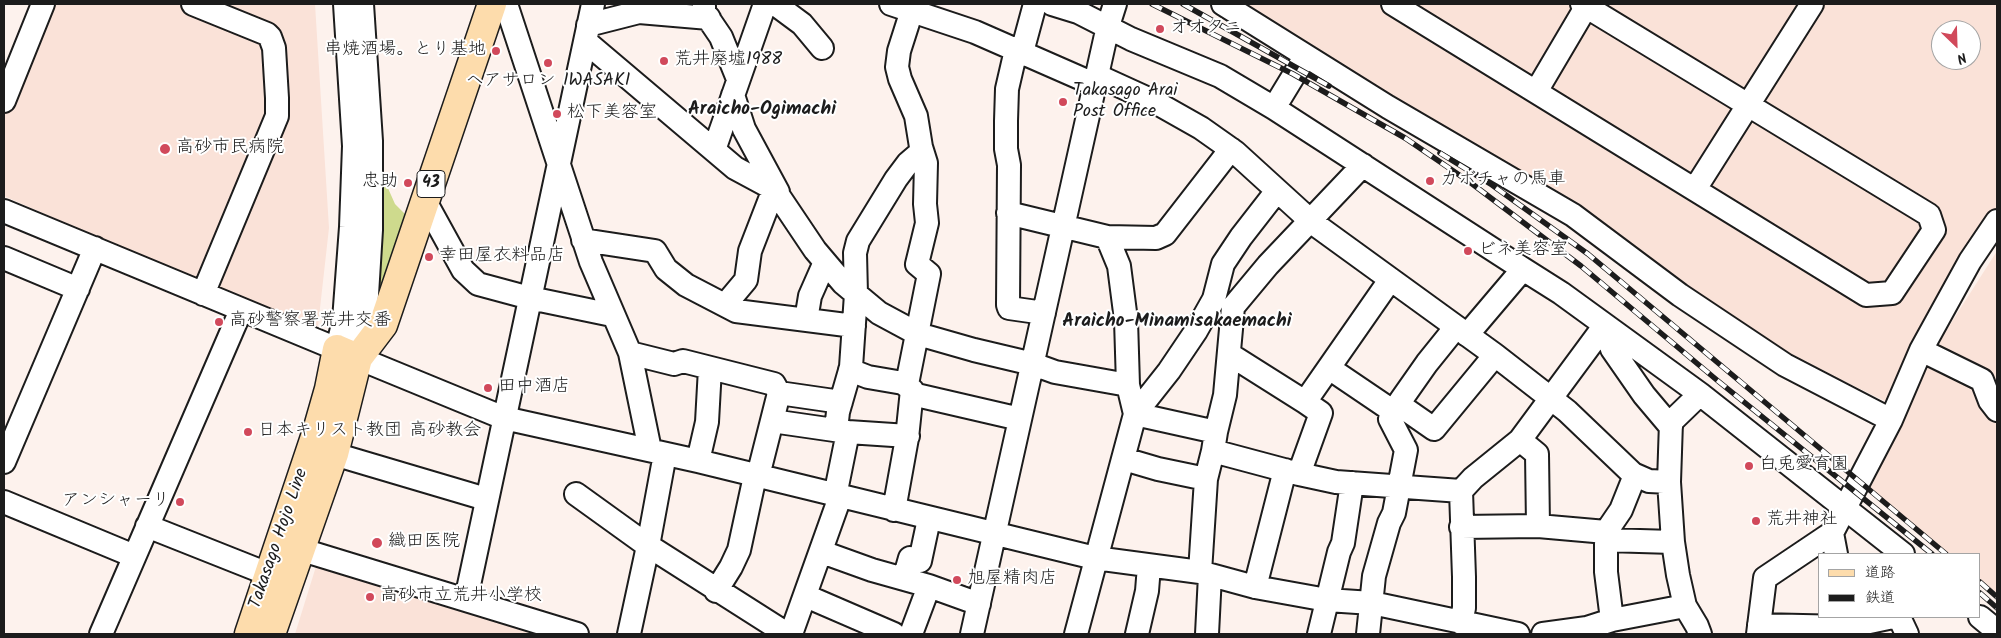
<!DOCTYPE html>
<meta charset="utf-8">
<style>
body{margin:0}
#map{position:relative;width:2001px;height:638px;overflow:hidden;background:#fdf2ed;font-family:Kalam,"Klee One",sans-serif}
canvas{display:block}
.frame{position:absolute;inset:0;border:5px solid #1c1c1c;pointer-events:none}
.legend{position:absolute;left:1818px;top:553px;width:162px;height:65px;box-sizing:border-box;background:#fff;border:1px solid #a4a4a4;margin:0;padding:6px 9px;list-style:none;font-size:15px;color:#1c1c1c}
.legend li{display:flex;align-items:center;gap:10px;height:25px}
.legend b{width:25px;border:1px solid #a4a4a4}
.north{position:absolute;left:1931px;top:20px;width:50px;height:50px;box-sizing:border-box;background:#fff;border:1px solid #a4a4a4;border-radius:50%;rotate:156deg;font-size:14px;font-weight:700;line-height:20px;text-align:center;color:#1c1c1c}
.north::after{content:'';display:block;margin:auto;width:18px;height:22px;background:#d1495b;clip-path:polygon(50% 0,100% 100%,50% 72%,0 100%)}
</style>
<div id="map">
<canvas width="2001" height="638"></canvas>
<div class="frame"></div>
<ul class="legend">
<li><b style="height:6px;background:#fddcac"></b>道路</li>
<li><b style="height:6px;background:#1c1c1c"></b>鉄道</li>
</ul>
<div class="north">N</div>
</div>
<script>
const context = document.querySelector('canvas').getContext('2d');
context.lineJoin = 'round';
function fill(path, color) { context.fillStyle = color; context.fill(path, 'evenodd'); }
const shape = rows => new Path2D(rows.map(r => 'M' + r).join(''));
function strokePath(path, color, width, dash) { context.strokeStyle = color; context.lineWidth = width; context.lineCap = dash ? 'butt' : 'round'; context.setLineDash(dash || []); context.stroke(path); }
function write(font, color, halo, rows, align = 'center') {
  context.font = font + ' Kalam,"Klee One",sans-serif'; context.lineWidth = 4; context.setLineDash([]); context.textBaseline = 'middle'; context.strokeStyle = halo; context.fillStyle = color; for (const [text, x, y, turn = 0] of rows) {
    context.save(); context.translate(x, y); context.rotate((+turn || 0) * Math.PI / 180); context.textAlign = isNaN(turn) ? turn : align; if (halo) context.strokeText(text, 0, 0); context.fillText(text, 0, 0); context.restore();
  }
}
fill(shape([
 [49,4,315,4,329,228,318,326,197,281,4,196,4,109],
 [1233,4,1997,4,1997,208,1929,315,1885,401,1769,345],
 [1941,30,1971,30,1971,60,1941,60],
 [1997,251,1997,594,1980,579,1980,554,1949,554,1867,487,1939,342],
 [318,560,549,634,295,634]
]), '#fae2d8');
fill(shape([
 [387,186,395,204,407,216,379,297,382,188]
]), '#ceda8d');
const minor = shape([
 [193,4,267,34,270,37,274,48,277,98,277,116,203,294],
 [362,4,371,141,371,230,366,311,358,358,504,418,698,461,1095,558,1200,572,1255,587,1327,600,1372,603,1518,634],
 [506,4,591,262,630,353,650,450],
 [775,4,802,24,822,48],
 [891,4,975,32,1096,85],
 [1052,4,1078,12,1131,39,1220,76,1274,108,1523,269,1561,293,1700,394,1903,554],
 [1223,4,1388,107,1573,215,1680,295,1785,365,1891,420],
 [1393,4,1866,295,1892,293,1934,230,1929,215,1582,4],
 [704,6,704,12,721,37,738,79],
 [588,25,639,12,709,18],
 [585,41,735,168,774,189,815,250,843,283,879,313,918,334,974,350,1033,364,1055,372,1128,385],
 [1016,50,1007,89,1006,121,1006,149,1009,165,1008,305,1009,308,1044,313],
 [1022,52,1035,4],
 [1098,76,1155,102,1201,128,1235,152,1313,223,1495,355,1567,411,1633,474,1649,481,1669,482],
 [1537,90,1586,7],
 [733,95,744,129,778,192],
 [4,101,43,4],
 [1274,108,1305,57],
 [714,150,765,4],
 [1695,189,1812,4],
 [425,201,463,270,478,284,530,298,612,315],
 [4,211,337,349,344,320,351,227,354,146,345,4],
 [1008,213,1107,237,1119,266,1126,320,1128,385,1135,414,1076,634],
 [1107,237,1156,238,1165,234,1231,149],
 [583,240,655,251,666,269,686,285,736,311,854,326],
 [4,258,78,289],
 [725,305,746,280,750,251,774,189],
 [806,320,810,296,825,262],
 [1615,333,1610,343,1612,349,1644,395,1671,427],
 [1467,335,1523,269],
 [1921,350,1982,380,1990,401,1997,410],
 [630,353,674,364,683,361,774,384,779,393,758,476],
 [1229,354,1305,402],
 [1329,368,1394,412],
 [850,370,868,377,903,383,912,390,907,438,894,510],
 [907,384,929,274,917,264,927,223,925,204,926,163,921,147,916,116,900,79,897,67,899,51,914,4],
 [779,393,841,402],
 [912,394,1020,419],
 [1700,394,1671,422,1669,482,1673,542,1678,575,1685,606,1697,626,1700,634],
 [1398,404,1434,429,1495,355],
 [1135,414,1216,432,1213,451,1299,474,1336,482,1461,491,1473,478,1520,440,1605,325],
 [1135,414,1169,371,1196,331,1214,299,1223,264,1241,237,1276,192],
 [772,421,848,432,908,436],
 [836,430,838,412,851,367,856,294,855,253,858,241,896,179,908,163,922,151],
 [1216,432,1225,395,1233,307,1268,265,1363,165],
 [1520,440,1537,454,1538,526],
 [334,454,486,499],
 [1124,459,1158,469,1206,479],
 [698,461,707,422,710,368],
 [4,462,95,248],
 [1299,474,1321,413,1305,402,1390,280],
 [576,494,644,543,787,634],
 [835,496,848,432],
 [4,502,134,556],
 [147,526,268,574],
 [1461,527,1538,526,1606,532],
 [1832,533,1836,554],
 [1606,540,1673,542],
 [299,549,577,634],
 [822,552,872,570,929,586],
 [1200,572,1206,479,1213,451],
 [904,579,910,558,920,561,929,519],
 [1255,587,1285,470],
 [716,591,731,567,739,550,755,476],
 [806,596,894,634],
 [466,599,593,4],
 [1899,617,1907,634],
 [1980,617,1997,631],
 [1612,620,1606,572,1606,532,1621,510,1635,475],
 [1461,623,1464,608,1464,577,1461,491],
 [1759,625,1846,627,1893,617],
 [101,634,241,310],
 [629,634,648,546,665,454],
 [791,634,840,497],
 [911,634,929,586,979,604],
 [972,634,1108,26,1115,4],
 [1137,634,1147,591,1149,566],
 [1207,634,1210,575],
 [1319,634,1339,552,1343,543,1352,483],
 [1368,634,1374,576,1389,523,1394,513,1406,450,1390,419,1401,400,1427,363,1456,327],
 [1543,634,1587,628,1612,620,1685,606],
 [1758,634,1765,578,1832,533,1891,420,1921,350,1970,261,1997,221]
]);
const major = shape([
 [249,634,317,431,329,389,337,349,358,358],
 [271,634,334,454,358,358,383,325,492,4]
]);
strokePath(minor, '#1c1c1c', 26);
strokePath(major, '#1c1c1c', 31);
strokePath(minor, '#fff', 22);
strokePath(major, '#fddcac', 28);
const rail = shape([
 [1152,4,1293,74,1405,138,1471,183,1581,266,1718,381,1932,554],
 [1183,4,1329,86],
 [1440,153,1492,185,1588,254,1946,554],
 [1980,582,1997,597],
 [1980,593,1997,608]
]);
strokePath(rail, '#1c1c1c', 5.5);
strokePath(rail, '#fff', 4, [11]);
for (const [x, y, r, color] of [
 [1160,29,5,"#d1495b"],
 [496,51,5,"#d1495b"],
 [664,61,5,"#d1495b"],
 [548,63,5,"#d1495b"],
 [1063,102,5,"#d1495b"],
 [557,114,5,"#d1495b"],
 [165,149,6,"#d1495b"],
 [1430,181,5,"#d1495b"],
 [408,183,5,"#d1495b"],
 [1468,251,5,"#d1495b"],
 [429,257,5,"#d1495b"],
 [219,322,5,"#d1495b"],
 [488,388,5,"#d1495b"],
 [248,432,5,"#d1495b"],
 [1749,466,5,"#d1495b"],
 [180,502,5,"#d1495b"],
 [1756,521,5,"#d1495b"],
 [377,543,6,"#d1495b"],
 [957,580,5,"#d1495b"],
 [370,597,5,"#d1495b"]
]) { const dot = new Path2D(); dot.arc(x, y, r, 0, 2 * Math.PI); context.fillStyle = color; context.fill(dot); strokePath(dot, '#fff', 2); }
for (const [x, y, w] of [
 [431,184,28]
]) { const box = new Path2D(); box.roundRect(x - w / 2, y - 13.5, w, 27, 4); context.fillStyle = '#fff'; context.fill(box); strokePath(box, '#1c1c1c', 1); }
write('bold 16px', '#1c1c1c', null, [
 ["43",431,184]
]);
write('18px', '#1c1c1c', '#fff', [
 ["オオタニ",1170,29],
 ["串焼酒場。とり基地",486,51,"right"],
 ["荒井廃墟1988",674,61],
 ["ヘアサロン IWASAKI",548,82,"center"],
 ["Takasago Arai",1073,92],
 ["Post Office",1073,113],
 ["松下美容室",567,114],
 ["高砂市民病院",176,149],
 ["カボチャの馬車",1440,181],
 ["忠助",398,183,"right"],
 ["ビネ美容室",1478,251],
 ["幸田屋衣料品店",439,257],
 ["高砂警察署荒井交番",229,322],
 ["田中酒店",498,388],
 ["日本キリスト教団 高砂教会",258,432],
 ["白兎愛育園",1759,466],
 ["アンシャーリ",170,502,"right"],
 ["荒井神社",1766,521],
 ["織田医院",388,543],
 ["旭屋精肉店",967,580],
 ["高砂市立荒井小学校",380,597]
], 'left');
write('18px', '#1c1c1c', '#fff', [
 ["Takasago Hojo Line",280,539,-71]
]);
write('bold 19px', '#1c1c1c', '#fff', [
 ["Araicho-Ogimachi",762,111],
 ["Araicho-Minamisakaemachi",1177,323]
]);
</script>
